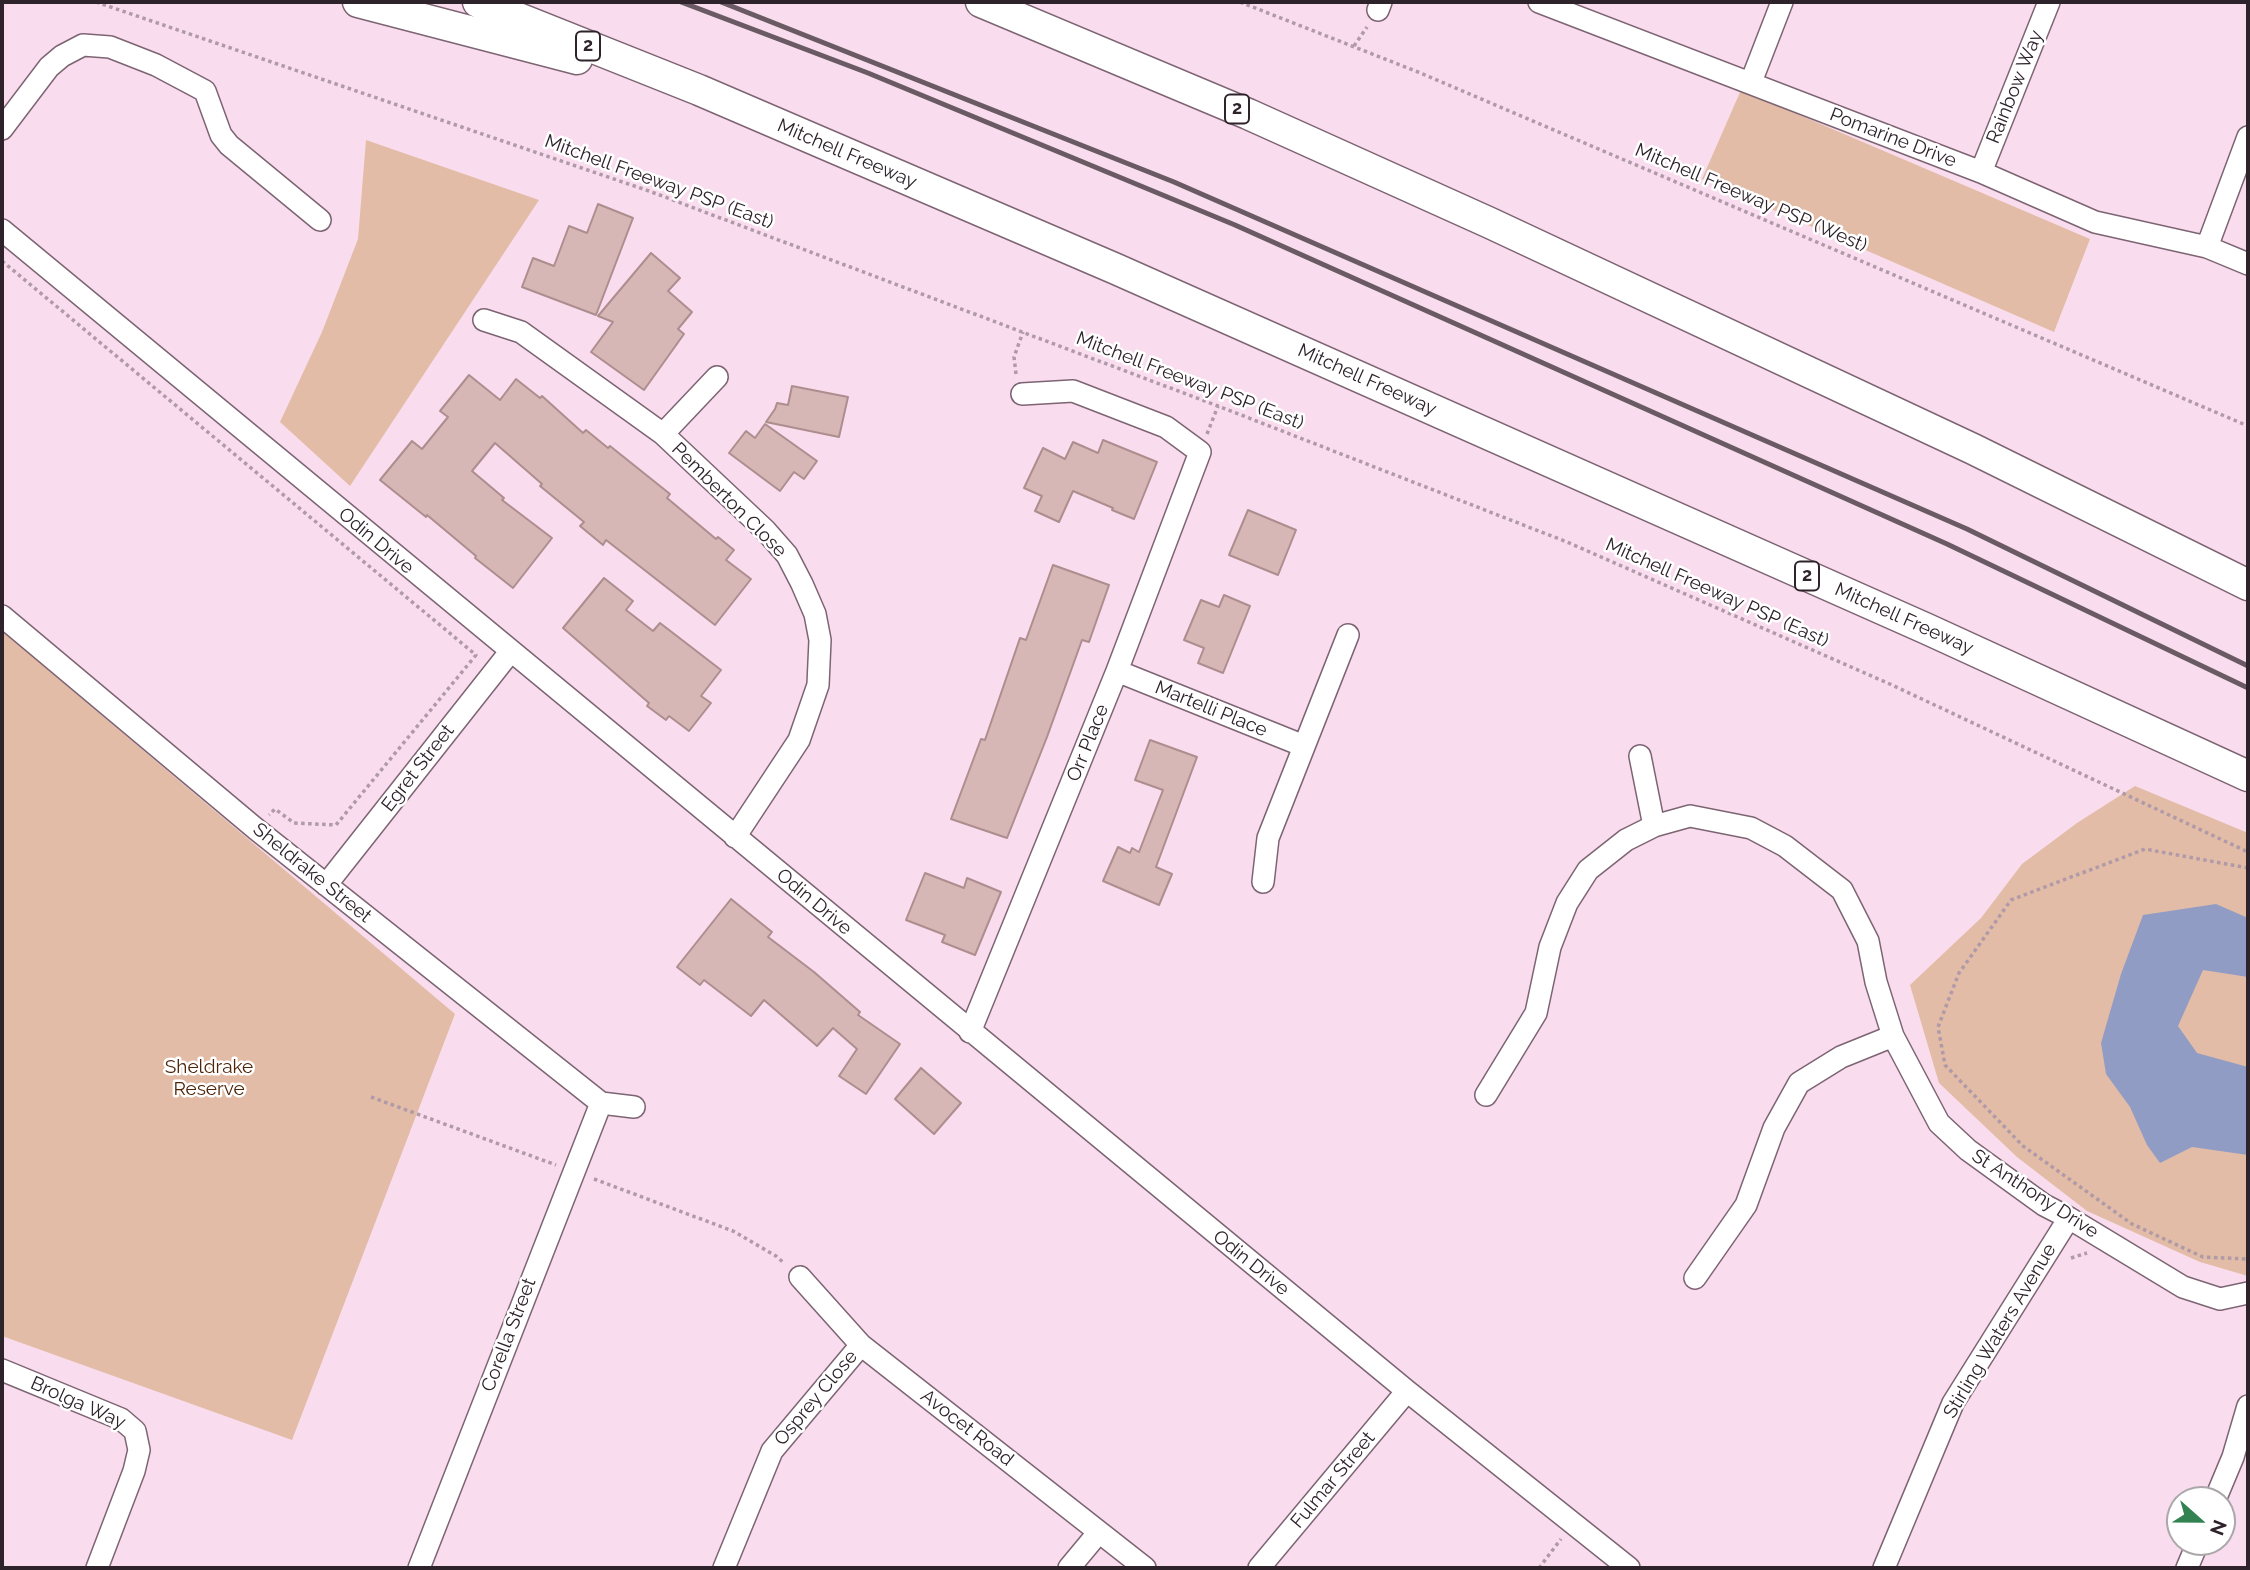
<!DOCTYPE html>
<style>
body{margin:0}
#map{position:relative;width:2250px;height:1570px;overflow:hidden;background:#f9ddee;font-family:Raleway,sans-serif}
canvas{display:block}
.frame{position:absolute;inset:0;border:4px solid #2e232a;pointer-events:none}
.north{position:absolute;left:2166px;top:1486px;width:70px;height:70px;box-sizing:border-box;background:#fff;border:2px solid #aba7aa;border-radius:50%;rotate:111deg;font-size:19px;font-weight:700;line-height:28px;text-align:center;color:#2e232a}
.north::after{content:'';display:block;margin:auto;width:24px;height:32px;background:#338252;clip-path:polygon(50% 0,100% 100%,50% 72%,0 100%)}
</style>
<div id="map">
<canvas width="2250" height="1570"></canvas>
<div class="frame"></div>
<div class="north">N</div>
</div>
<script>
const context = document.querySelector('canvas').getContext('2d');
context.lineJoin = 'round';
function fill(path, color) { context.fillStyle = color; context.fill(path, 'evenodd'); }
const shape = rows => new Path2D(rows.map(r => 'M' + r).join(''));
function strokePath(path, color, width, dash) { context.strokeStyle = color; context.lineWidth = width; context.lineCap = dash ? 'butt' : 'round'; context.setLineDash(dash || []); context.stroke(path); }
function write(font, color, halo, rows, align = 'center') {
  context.font = font + ' Raleway,sans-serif'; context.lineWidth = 5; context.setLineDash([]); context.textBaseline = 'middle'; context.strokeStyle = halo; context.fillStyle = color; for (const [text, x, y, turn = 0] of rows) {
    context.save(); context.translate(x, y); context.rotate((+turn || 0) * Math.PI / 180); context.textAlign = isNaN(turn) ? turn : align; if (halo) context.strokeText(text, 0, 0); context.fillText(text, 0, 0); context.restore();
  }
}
fill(shape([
 [1741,90,2090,239,2054,332,1702,179],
 [366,140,539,200,350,486,280,422,322,332,358,239],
 [2,631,455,1014,292,1440,2,1336],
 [2135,786,2248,833,2248,1276,2200,1262,2087,1211,2017,1157,1939,1083,1910,985,1981,918,2022,864,2077,823]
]), '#e2bca6');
fill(shape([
 [2216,904,2248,918,2248,977,2203,970,2178,1026,2197,1053,2248,1067,2248,1155,2192,1147,2160,1163,2147,1145,2130,1107,2106,1074,2101,1043,2121,974,2143,915]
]), '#919cc5');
const building = shape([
 [598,204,633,218,596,315,522,287,533,258,554,266,569,226,587,233,598,204],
 [651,253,680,278,668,291,692,312,678,329,684,334,644,390,591,352,613,322,598,316,651,253],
 [469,375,500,400,516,379,540,398,542,396,583,433,586,430,608,448,610,446,670,494,667,498,716,539,718,537,734,550,726,560,751,579,715,625,606,540,603,545,580,526,584,522,540,486,542,484,495,443,472,471,504,498,502,500,552,538,513,588,475,558,476,556,427,515,426,517,380,480,412,441,422,449,448,417,440,411,469,375],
 [792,386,848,397,839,437,766,422,775,409,777,403,788,405,792,386],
 [765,424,817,461,804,479,794,472,780,491,729,453,746,431,755,438,765,424],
 [1103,440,1157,462,1134,519,1112,510,1113,508,1073,491,1059,522,1035,511,1042,496,1024,488,1043,448,1065,459,1073,442,1098,453,1103,440],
 [1248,510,1296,530,1278,575,1229,555,1248,510],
 [1053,565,1109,585,1089,642,1082,640,1047,737,1007,838,951,819,981,739,985,740,1020,638,1026,640,1053,565],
 [604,578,633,601,626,610,653,631,660,623,721,670,701,696,711,703,689,731,669,716,666,720,647,706,649,703,563,628,604,578],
 [1224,595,1250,606,1223,673,1198,663,1204,648,1184,640,1201,600,1219,607,1224,595],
 [1150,740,1197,757,1156,867,1172,874,1159,905,1103,881,1118,847,1130,853,1132,848,1139,852,1163,790,1135,780,1150,740],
 [925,873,964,888,967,878,1001,892,975,955,942,942,945,935,906,920,925,873],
 [731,899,772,932,768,937,814,972,860,1012,858,1015,900,1044,866,1094,839,1076,857,1049,833,1028,817,1046,764,1000,751,1016,704,980,700,985,677,967,731,899],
 [921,1068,961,1103,934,1134,895,1099,921,1068]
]);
fill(building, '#d7b6b6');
strokePath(building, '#ad8d8e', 2);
const minor = shape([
 [1539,2,1981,172,2095,222,2207,247,2248,264],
 [1378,10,1381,2],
 [1751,82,1782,2],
 [2,129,49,67,62,56,83,45,110,47,156,65,205,91,221,135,229,145,320,220],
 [1981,172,2049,2],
 [2,230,1407,1391,1629,1568],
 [2207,247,2248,137],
 [484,320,521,332,663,434,765,530,787,555,802,584,815,614,820,640,818,685,799,740,735,837],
 [663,434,717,377],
 [2,616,256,829,601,1103,634,1107],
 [1117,671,1304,746],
 [1640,756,1654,826],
 [1263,882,1268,838,1348,635],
 [326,885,510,652],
 [970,1032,1117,671,1200,452,1166,427,1073,391,1022,394],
 [1486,1095,1536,1013,1550,947,1567,903,1588,870,1626,840,1654,826,1690,816,1751,828,1785,846,1842,890,1868,941,1876,982,1893,1036,1939,1123,1968,1150,2044,1205,2069,1218,2183,1287,2220,1299,2248,1293],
 [800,1277,861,1345,1145,1568],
 [1695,1278,1746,1205,1774,1128,1799,1083,1841,1057,1893,1036],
 [2,1370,121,1419,135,1431,139,1450,134,1471,97,1568],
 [2215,1500,2233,1457,2248,1406],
 [419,1568,601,1103],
 [724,1568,772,1451,861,1345],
 [1069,1568,1099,1532],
 [1259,1568,1407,1391],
 [1884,1568,1953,1403,2069,1218],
 [2187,1568,2198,1542]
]);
const highway = shape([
 [358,2,577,59],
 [478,2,699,90,1116,269,1927,629,2248,776],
 [981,2,1248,114,1490,223,1973,449,2248,585]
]);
strokePath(minor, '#7d6473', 24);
strokePath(highway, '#7d6473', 33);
strokePath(shape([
 [96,2,649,191,1218,406,1567,542,1892,685,2248,852],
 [1240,2,1418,72,2248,426],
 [1354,46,1367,27],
 [2,261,476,655,336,825,294,823,275,809,269,815],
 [1016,374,1014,357,1023,332],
 [1207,434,1218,406],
 [2248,868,2145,849,2011,900,1959,973,1938,1027,1945,1065,2023,1146,2132,1224,2203,1257,2248,1259],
 [371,1097,556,1165],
 [594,1179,733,1231,776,1256,784,1263],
 [2071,1258,2087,1253],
 [1539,1568,1561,1539]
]), '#b09aa8', 3.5, [3.5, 3.5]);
strokePath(minor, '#fff', 21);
strokePath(highway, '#fff', 30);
strokePath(shape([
 [681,2,868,73,1235,225,1947,544,2248,688],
 [721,2,1174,182,1967,529,2248,666]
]), '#6a5a64', 5);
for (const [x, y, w] of [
 [588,46,24],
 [1237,109,24],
 [1807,576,24]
]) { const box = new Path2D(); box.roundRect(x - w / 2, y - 14.5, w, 29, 5); context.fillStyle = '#fff'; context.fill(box); strokePath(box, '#2e232a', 2); }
write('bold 18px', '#2e232a', null, [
 ["2",588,46],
 ["2",1237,109],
 ["2",1807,576]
]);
write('19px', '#2e232a', '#fff', [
 ["Rainbow Way",2015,87,-68],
 ["Pomarine Drive",1893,138,21],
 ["Mitchell Freeway",847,154,23],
 ["Mitchell Freeway PSP (East)",659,182,20],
 ["Mitchell Freeway PSP (West)",1751,198,23],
 ["Mitchell Freeway",1367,380,24],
 ["Mitchell Freeway PSP (East)",1190,381,21],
 ["Pemberton Close",729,500,45],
 ["Odin Drive",376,541,40],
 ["Mitchell Freeway PSP (East)",1717,593,24],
 ["Mitchell Freeway",1904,619,24],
 ["Martelli Place",1211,709,22],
 ["Orr Place",1088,743,-68],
 ["Egret Street",418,768,-52],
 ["Sheldrake Street",312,873,39],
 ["Odin Drive",814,902,40],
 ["St Anthony Drive",2035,1194,33],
 ["Odin Drive",1251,1263,39],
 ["Stirling Waters Avenue",2000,1331,-59],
 ["Corella Street",509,1335,-69],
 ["Osprey Close",816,1398,-50],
 ["Brolga Way",78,1403,24],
 ["Avocet Road",967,1428,38],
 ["Fulmar Street",1333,1480,-50]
]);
write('19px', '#4e2508', '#fff', [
 ["Sheldrake",209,1067],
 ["Reserve",209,1089]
]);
</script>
